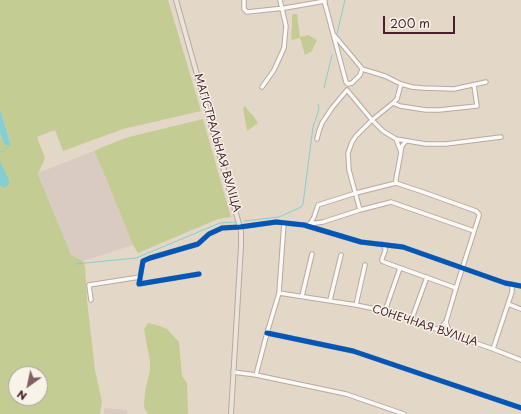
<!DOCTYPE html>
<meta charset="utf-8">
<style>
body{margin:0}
#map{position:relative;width:521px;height:414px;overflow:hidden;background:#e3d8c7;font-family:"Playpen Sans",sans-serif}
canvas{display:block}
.north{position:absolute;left:8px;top:366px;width:40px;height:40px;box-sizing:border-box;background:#f7f3e8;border:1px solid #b29e9c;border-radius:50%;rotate:213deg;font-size:11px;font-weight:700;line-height:16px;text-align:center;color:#4a1f2b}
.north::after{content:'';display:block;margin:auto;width:14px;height:18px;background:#806062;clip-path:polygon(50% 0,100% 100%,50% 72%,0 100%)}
.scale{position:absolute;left:383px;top:16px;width:72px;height:18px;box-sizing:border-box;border:2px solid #4a1f2b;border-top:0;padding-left:5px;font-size:12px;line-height:14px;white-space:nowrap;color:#4a1f2b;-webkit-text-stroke:3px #f7f3e8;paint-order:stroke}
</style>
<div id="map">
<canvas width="521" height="414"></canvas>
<div class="north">N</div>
<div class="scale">200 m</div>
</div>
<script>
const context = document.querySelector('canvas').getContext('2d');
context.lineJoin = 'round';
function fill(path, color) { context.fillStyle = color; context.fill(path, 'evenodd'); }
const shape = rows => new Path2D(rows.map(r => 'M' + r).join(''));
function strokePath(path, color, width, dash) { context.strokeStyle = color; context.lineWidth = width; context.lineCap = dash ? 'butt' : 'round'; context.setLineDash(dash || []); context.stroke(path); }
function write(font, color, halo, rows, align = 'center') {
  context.font = font + ' "Playpen Sans",sans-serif'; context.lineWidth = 3; context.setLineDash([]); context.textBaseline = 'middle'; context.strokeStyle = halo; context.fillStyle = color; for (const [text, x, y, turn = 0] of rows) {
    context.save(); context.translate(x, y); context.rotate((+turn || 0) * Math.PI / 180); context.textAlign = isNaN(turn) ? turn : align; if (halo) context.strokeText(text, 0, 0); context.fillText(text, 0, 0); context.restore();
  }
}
fill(shape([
 [94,151,105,176,106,176,107,178,133,245,83,261,71,256,38,173],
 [104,408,127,410,127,414,104,414]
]), '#d9cbc1');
fill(shape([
 [0,0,168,0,201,111,123,129,63,151,55,130,37,137,45,158,38,174,71,255,83,261,85,267,87,300,95,370,102,402,100,414,0,414,0,133,4,144,10,142,0,109],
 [16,374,40,374,40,398,16,398],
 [293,14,297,14,300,37,308,35,317,40,312,51,305,55,300,38,291,40,292,24,292,16],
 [245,106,251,114,252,114,258,123,247,131,243,108],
 [203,119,231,217,218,219,138,253,133,245,106,178,106,176,105,176,94,151,115,142,129,137],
 [148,323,157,325,167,329,179,342,182,376,187,383,188,414,148,414,144,407,145,391,150,370,150,362,144,329]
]), '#c3cc93');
fill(shape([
 [0,109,10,142,10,145,8,146,4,144,0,133],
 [0,161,9,180,9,184,4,188,0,186]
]), '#85ced1');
strokePath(shape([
 [337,34,345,0],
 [324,88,332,55],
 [0,152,3,151,8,147],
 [244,221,279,217,301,207,303,204,313,127,319,109,318,104],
 [75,264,136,258,220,223,236,222]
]), '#85ced1', 1);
const minor = shape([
 [244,0,244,9,247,12,285,8,325,1],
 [324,0,346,82,348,84,352,83,360,75,362,69,360,66,334,35],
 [362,69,385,76,401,84,412,87,423,88,454,89,486,82],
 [262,87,274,70,284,48,286,26,280,0],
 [347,90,372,120,383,131,396,139,426,144,446,144,501,137],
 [393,103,400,106,426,110,439,110,477,106,474,85],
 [317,139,319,131,322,123,332,108,347,90],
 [401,151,402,146,406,141],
 [396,183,396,179,401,152,396,139],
 [360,210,349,170,348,153,352,142,356,136,372,120,393,103,397,99,401,84],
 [309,224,323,222,360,210,391,202,474,231],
 [310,224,314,217,318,205,356,193,396,183,423,192,476,211,479,214,479,216,456,288,446,322,438,330],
 [382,244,385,248,385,251,382,259,382,261,384,262,456,288],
 [199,274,139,284,143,261,150,258,198,244,209,234,222,228,240,227,276,222,304,225,361,242,403,247,505,283,521,286],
 [279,293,356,305,385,311,493,349,521,360],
 [302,296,312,254],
 [91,300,89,285,140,277],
 [330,300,341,255],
 [508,304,521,309],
 [356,305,365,265],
 [385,311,400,268],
 [411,321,427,277],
 [446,322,450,334],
 [267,333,353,351,521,408],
 [493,349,512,292,512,284],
 [233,372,256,375,346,394,404,414],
 [256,375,267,333,279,293,284,223]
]);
const major = shape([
 [176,0,241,231,241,246,231,414]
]);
strokePath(minor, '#b5aaa0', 5.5);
strokePath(major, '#b5aaa0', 6);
strokePath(minor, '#fbf9f7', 3.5);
strokePath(major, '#ece4db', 4);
strokePath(shape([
 [199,274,139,284,143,261,150,258,198,244,209,234,222,228,240,227,276,222,304,225,361,242,403,247,505,283,521,286],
 [267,333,353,351,521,408]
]), '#0057b8', 5);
write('11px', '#4a1f2b', '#f7f3e8', [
 ["МАГІСТРАЛЬНАЯ ВУЛІЦА",217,143,74],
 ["СОНЕЧНАЯ ВУЛІЦА",425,326,18]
]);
</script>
